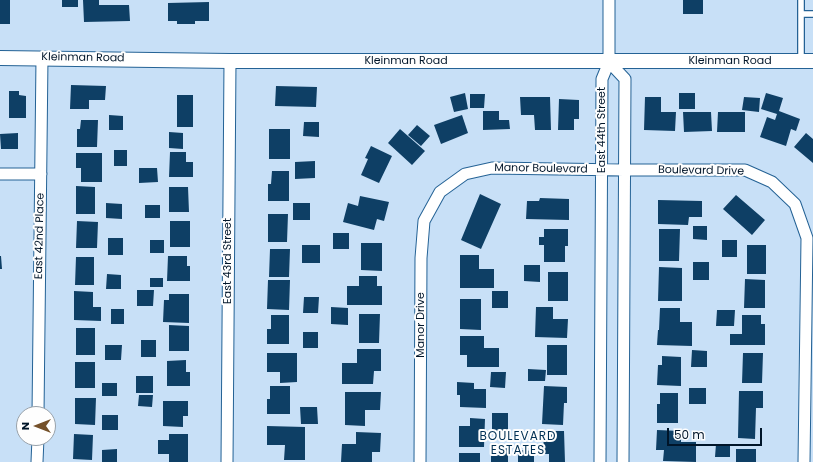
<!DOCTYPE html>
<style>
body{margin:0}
#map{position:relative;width:813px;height:462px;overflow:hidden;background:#c8e0f7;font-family:Poppins,sans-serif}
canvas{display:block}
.north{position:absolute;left:16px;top:406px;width:40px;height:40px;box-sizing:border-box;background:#fefefe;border:1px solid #98a1a9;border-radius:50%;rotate:270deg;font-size:11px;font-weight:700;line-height:16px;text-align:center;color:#001529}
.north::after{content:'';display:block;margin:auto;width:14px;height:18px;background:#75512a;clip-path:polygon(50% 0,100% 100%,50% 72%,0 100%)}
.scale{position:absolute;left:667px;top:428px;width:95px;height:18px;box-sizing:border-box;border:2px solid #001529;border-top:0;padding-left:5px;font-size:12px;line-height:14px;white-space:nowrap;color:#001529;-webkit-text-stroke:3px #fefefe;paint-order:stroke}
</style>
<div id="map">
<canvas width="813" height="462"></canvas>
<div class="north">N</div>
<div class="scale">50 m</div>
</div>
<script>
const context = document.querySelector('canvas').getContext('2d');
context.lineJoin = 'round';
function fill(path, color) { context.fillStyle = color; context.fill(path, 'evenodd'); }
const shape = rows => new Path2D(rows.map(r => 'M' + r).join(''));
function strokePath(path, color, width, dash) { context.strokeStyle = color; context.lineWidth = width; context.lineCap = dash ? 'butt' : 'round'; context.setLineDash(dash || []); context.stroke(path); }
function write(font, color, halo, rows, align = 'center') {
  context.font = font + ' Poppins,sans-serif'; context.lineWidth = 4; context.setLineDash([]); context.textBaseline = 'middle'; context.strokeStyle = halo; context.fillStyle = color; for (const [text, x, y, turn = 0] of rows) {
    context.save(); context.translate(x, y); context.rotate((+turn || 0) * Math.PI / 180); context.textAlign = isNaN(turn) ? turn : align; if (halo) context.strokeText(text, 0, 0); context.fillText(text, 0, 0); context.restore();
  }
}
fill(shape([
 [0,0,10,0,10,24,0,24],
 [62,0,78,0,78,7,62,7],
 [83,0,99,0,99,5,129,5,130,21,84,22],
 [683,0,703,0,703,14,683,14],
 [209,2,209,21,195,21,195,24,177,24,177,21,168,21,168,3],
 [71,85,106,86,105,100,89,100,89,109,70,109],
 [276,86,317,87,316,107,275,106],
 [9,91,19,91,19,95,26,96,26,118,9,118],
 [465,93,468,109,454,112,450,97],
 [679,93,695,93,695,109,679,109],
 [766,93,783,98,779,111,800,119,796,131,791,129,786,146,760,137,767,117,775,120,777,114,761,109],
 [470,94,485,94,484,108,470,108],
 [177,95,193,95,193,127,177,127],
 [520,97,550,97,551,130,535,130,534,115,521,115],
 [645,97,661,97,661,112,676,112,675,131,644,130],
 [744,97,760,98,759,112,742,110],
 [559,99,579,100,579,119,574,119,574,130,558,130],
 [483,111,499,111,499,120,509,120,510,129,483,130],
 [683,112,711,112,712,131,684,132],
 [718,112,745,112,745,132,717,132],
 [109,115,123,116,123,130,109,130],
 [462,115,468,133,441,144,434,125],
 [81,120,98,120,97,147,77,147,77,129,80,129],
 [304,122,319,122,319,137,303,136],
 [417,125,430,136,421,146,408,135],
 [269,129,290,129,290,159,269,159],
 [400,129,425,151,412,165,388,143],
 [169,132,183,133,183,149,169,148],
 [18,133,18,149,1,149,0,134],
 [806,133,813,139,813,163,794,147],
 [371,146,392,156,379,183,361,175,368,159,365,158],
 [114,150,127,150,127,166,114,166],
 [170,152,186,152,186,162,193,162,193,177,169,177],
 [76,153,102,153,102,182,81,182,81,168,76,168],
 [315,161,315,178,295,179,295,162],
 [139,168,157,168,158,182,139,183],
 [272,171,289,171,289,201,268,201,268,184,271,184],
 [76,186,95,187,95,214,76,214],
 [169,187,188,187,189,212,169,212],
 [480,194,501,204,481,249,461,240],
 [736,195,765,220,752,235,723,209],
 [360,196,389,202,384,221,377,219,374,230,343,222,348,203,358,206],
 [540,198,569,199,569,220,526,219,527,201,539,201],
 [658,200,702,201,702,217,689,217,688,225,658,224],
 [106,203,122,204,122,219,106,218],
 [293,203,310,203,310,220,293,220],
 [145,205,160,205,160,218,145,218],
 [268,214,288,214,287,242,268,242],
 [77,221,98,222,97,248,76,248],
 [170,221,190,221,190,247,170,247],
 [693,226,707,226,707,240,693,239],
 [544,229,568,229,568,246,565,246,565,262,544,262,544,245,539,245,539,237,544,237],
 [659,229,680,229,679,261,659,261],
 [333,233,349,233,349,249,333,249],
 [108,238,123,238,123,255,108,255],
 [150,240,164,240,164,253,150,253],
 [722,240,737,240,737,257,722,257],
 [361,243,382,243,382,271,361,270],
 [302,245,320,245,320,263,302,263],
 [747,245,766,245,766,274,747,274],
 [270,249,290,249,289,277,269,277],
 [460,255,479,255,479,269,494,269,494,288,460,288],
 [0,256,1,256,2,269,0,269],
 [168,256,187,256,187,266,190,266,190,281,167,281],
 [76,257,94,257,94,285,75,285],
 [693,262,709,262,709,280,693,280],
 [524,265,540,265,540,282,524,281],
 [659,267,682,268,682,301,658,301],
 [548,272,568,272,568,301,548,301],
 [107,274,121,275,121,289,106,289],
 [359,276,377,276,377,286,382,286,382,305,347,305,347,286,359,286],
 [150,278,163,278,163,287,150,287],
 [745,279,765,280,765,308,744,308],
 [268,280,290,280,289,310,267,309],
 [137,290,154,290,153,306,137,306],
 [74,291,93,292,93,307,101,307,101,321,74,320],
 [492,291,508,291,508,308,492,308],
 [169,294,189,294,189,323,163,322,164,300,169,300],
 [304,297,319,297,318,313,303,313],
 [460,299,481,299,481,330,460,329],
 [331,307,348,308,348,325,331,324],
 [536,307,553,307,553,319,568,319,567,338,535,337],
 [660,308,680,308,680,322,692,322,692,346,657,345,658,330,659,330],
 [111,309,124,309,124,324,111,324],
 [717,310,735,310,734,326,716,326],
 [359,314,380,314,379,343,359,343],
 [271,315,289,315,289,344,267,344,267,329,271,329],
 [742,315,761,315,761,324,765,324,765,345,730,345,730,334,742,334],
 [169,325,189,326,189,351,169,351],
 [76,328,95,328,95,355,76,355],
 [303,332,318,332,318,348,303,348],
 [460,336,484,336,484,348,499,348,499,367,467,367,467,355,460,355],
 [141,340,156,340,156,357,141,357],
 [105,345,122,345,121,360,105,360],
 [547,345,567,345,567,375,547,375],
 [357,349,381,349,381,371,374,371,373,384,342,384,342,363,357,363],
 [692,350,707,351,707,367,691,367],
 [267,353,297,353,297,382,280,383,280,372,267,372],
 [743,353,763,353,762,383,742,383],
 [662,356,681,357,681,386,657,385,658,365,662,365],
 [186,360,186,372,190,372,190,386,167,386,167,361],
 [75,362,95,362,95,388,75,388],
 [528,369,546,370,545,381,528,381],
 [491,372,506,372,505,388,490,387],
 [136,376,153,376,153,393,136,393],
 [457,382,474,383,474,389,486,389,486,408,460,407,460,395,457,395],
 [102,383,117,383,117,396,102,396],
 [270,386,290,386,290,414,267,414,267,399,270,399],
 [544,386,567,387,567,403,564,403,563,425,542,424],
 [689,388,706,388,706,404,689,404],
 [739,391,763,391,763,408,756,408,755,439,738,438],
 [345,392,381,392,380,410,365,410,365,426,345,425],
 [660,393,678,393,678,423,657,423,657,404,660,404],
 [139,395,153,395,152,407,138,406],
 [75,398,96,398,95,425,75,424],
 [163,401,188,401,188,416,183,416,183,427,163,426],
 [300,407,317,407,318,424,301,424],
 [492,413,508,413,508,431,492,431],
 [102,415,118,415,118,430,102,430],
 [470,418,485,419,484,447,459,447,459,426,470,426],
 [267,426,305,427,305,460,284,460,285,445,267,445],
 [657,430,681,431,681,442,696,442,696,462,663,461,664,450,656,450],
 [543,431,564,431,565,462,549,462,549,454,544,454],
 [356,432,381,433,380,452,372,452,372,462,341,462,342,444,356,444],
 [74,434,93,435,92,460,73,459],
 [169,434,188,434,188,462,169,462,169,454,158,454,158,440,169,440],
 [716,444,730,444,730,457,715,457],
 [491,448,508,448,508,462,491,462],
 [117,449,117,462,102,462,102,450],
 [736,449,756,449,756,462,736,462],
 [518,450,534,451,534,462,518,462],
 [459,453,480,453,480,462,459,462]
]), '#0e3f65');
const service = shape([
 [801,14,813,14],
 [801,61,801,0]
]);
const minor = shape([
 [609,62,625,79,623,462],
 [0,174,41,174],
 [38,414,42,58],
 [37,462,38,438],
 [227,462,230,61],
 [420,462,421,258,424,221,440,192,465,174,492,168,624,170,745,170,772,182,795,204,807,238,804,462],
 [600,462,602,79,609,62,609,0]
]);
const tertiary = shape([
 [0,58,230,61,813,61]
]);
strokePath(service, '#246295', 8);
strokePath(minor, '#246295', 13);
strokePath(tertiary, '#246295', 16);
strokePath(service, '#fff', 5.5);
strokePath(minor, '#fff', 11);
strokePath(tertiary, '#fff', 14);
write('11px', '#001529', '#fefefe', [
 ["Kleinman Road",83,58,1],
 ["Kleinman Road",406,61],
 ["Kleinman Road",730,61],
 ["East 44th Street",602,130,-90],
 ["Manor Boulevard",541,169,1],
 ["Boulevard Drive",701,171,1],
 ["East 42nd Place",40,236,-89],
 ["East 43rd Street",228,261,-90],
 ["Manor Drive",421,325,-90]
]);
context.letterSpacing = '1px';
write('12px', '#003054', '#fefefe', [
 ["BOULEVARD",518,437],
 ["ESTATES",518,451]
]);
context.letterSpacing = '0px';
</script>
